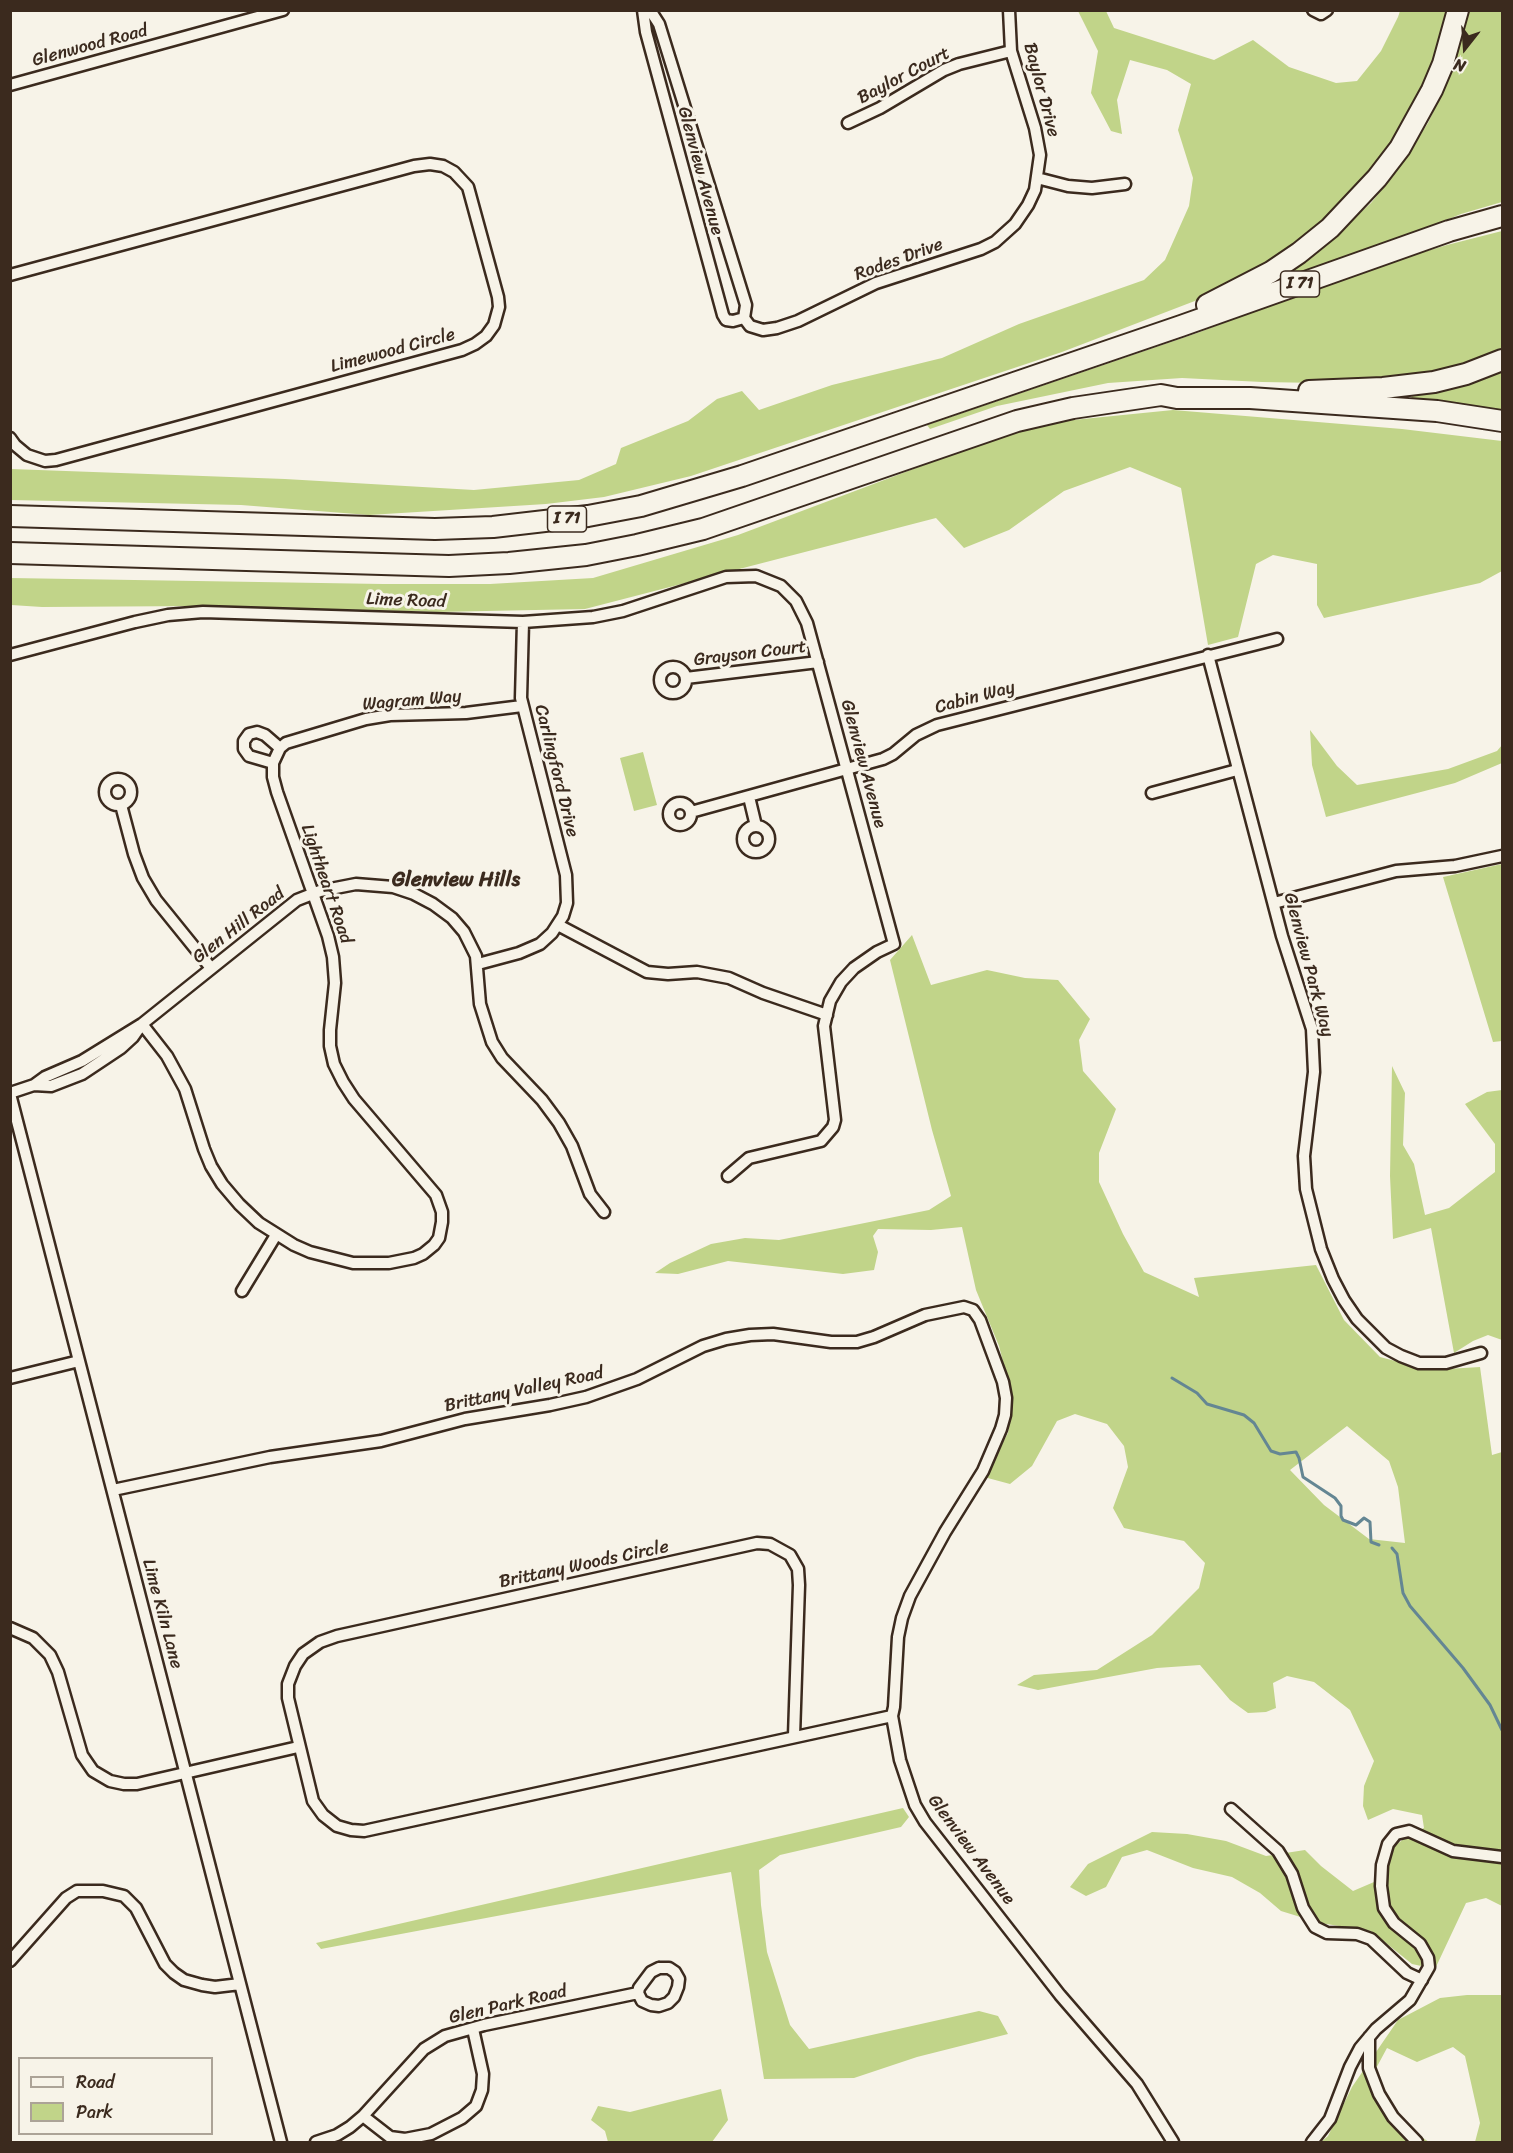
<!DOCTYPE html>
<style>
body{margin:0}
#map{position:relative;width:1513px;height:2153px;overflow:hidden;background:#f7f3e8;font-family:Sriracha,sans-serif}
canvas{display:block}
.frame{position:absolute;inset:0;border:12px solid #3b2a1e;pointer-events:none}
.legend{position:absolute;left:18px;top:2057px;width:195px;height:78px;box-sizing:border-box;background:#f7f3e8;border:2px solid #aca397;margin:0;padding:8px 10px;list-style:none;font-size:18px;color:#3b2a1e}
.legend li{display:flex;align-items:center;gap:12px;height:30px}
.legend b{width:30px;border:2px solid #aca397}
.north{position:absolute;left:1435px;top:18px;width:60px;height:60px;-webkit-text-stroke:4px #f7f3e8;paint-order:stroke;rotate:197deg;font-size:16px;font-weight:700;line-height:24px;text-align:center;color:#3b2a1e}
.north::after{content:'';display:block;margin:auto;width:21px;height:27px;background:#3b2a1e;clip-path:polygon(50% 0,100% 100%,50% 72%,0 100%)}
</style>
<div id="map">
<canvas width="1513" height="2153"></canvas>
<div class="frame"></div>
<ul class="legend">
<li><b style="height:8px;background:#f7f3e8"></b>Road</li>
<li><b style="height:16px;background:#c1d489"></b>Park</li>
</ul>
<div class="north">N</div>
</div>
<script>
const context = document.querySelector('canvas').getContext('2d');
context.lineJoin = 'round';
function fill(path, color) { context.fillStyle = color; context.fill(path, 'evenodd'); }
const shape = rows => new Path2D(rows.map(r => 'M' + r).join(''));
function strokePath(path, color, width, dash) { context.strokeStyle = color; context.lineWidth = width; context.lineCap = dash ? 'butt' : 'round'; context.setLineDash(dash || []); context.stroke(path); }
function write(font, color, halo, rows, align = 'center') {
  context.font = font + ' Sriracha,sans-serif'; context.lineWidth = 6; context.setLineDash([]); context.textBaseline = 'middle'; context.strokeStyle = halo; context.fillStyle = color; for (const [text, x, y, turn = 0] of rows) {
    context.save(); context.translate(x, y); context.rotate((+turn || 0) * Math.PI / 180); context.textAlign = isNaN(turn) ? turn : align; if (halo) context.strokeText(text, 0, 0); context.fillText(text, 0, 0); context.restore();
  }
}
fill(shape([
 [1078,11,1106,11,1114,28,1214,60,1253,40,1289,67,1336,83,1357,81,1381,51,1398,17,1400,11,1451,11,1447,28,1415,111,1343,209,1275,263,1213,294,1062,352,691,476,604,497,546,504,369,515,241,505,11,500,11,469,285,479,474,490,579,480,616,464,621,448,688,421,717,399,742,391,759,410,832,385,942,358,1019,324,1144,280,1165,260,1189,206,1193,178,1178,130,1191,84,1167,70,1130,60,1117,100,1122,134,1111,131,1091,93,1098,51],
 [1466,11,1502,11,1502,202,1461,214,1385,245,1268,288,1266,283,1346,222,1351,221,1371,203,1396,172,1428,123,1450,75,1447,74],
 [1502,231,1502,354,1416,379,1320,383,1262,382,1182,378,1108,383,997,406,930,429,927,425,1200,332,1347,275,1447,245],
 [1502,371,1502,414,1476,407,1471,409,1411,399,1412,396,1441,389,1447,389],
 [1173,410,1402,429,1502,441,1502,571,1480,583,1324,618,1317,605,1317,564,1273,555,1256,564,1238,637,1208,645,1181,488,1130,467,1064,491,1009,530,964,548,936,518,585,609,437,612,200,606,42,607,11,605,10,578,383,584,490,584,593,578,738,535,1033,424],
 [1310,730,1337,766,1357,785,1448,769,1497,751,1502,745,1502,763,1455,783,1326,817,1312,765],
 [643,752,657,805,634,811,620,758],
 [1502,864,1502,1041,1493,1042,1443,877],
 [912,935,931,985,987,970,1025,978,1058,980,1090,1019,1079,1040,1083,1071,1116,1109,1099,1153,1099,1182,1123,1234,1144,1272,1199,1297,1194,1278,1316,1265,1344,1320,1380,1357,1430,1370,1480,1367,1492,1455,1502,1452,1502,1906,1486,1898,1466,1903,1435,1969,1412,1964,1371,1931,1320,1923,1281,1911,1260,1893,1232,1877,1193,1868,1147,1850,1122,1857,1106,1887,1086,1896,1070,1887,1088,1864,1152,1832,1187,1834,1226,1841,1266,1856,1305,1850,1321,1866,1353,1891,1374,1882,1390,1850,1406,1837,1424,1828,1422,1815,1393,1809,1368,1820,1363,1806,1364,1786,1374,1761,1350,1710,1314,1682,1287,1676,1273,1683,1276,1708,1266,1712,1248,1713,1230,1700,1200,1665,1157,1668,1038,1690,1017,1685,1034,1675,1097,1670,1152,1635,1199,1588,1205,1563,1184,1541,1124,1528,1113,1508,1128,1467,1124,1446,1107,1424,1075,1414,1057,1421,1032,1466,1010,1484,984,1477,1008,1433,1012,1396,999,1346,976,1290,962,1227,931,1230,878,1229,873,1236,878,1252,874,1270,843,1274,728,1261,678,1274,655,1273,670,1263,711,1244,745,1238,779,1240,835,1229,929,1210,951,1196,932,1130,890,960],
 [1347,1426,1389,1461,1398,1487,1405,1543,1369,1539,1324,1505,1290,1470],
 [1392,1066,1405,1093,1403,1145,1414,1164,1425,1215,1449,1208,1495,1172,1495,1144,1465,1104,1487,1092,1502,1090,1502,1340,1488,1335,1473,1341,1454,1353,1431,1228,1393,1239,1390,1176],
 [903,1808,909,1817,901,1827,780,1855,759,1870,761,1905,767,1952,790,2025,809,2049,979,2011,998,2016,1008,2034,917,2057,854,2078,764,2079,731,1872,321,1949,316,1943],
 [1467,1995,1502,1995,1502,2142,1475,2142,1480,2123,1465,2056,1453,2047,1417,2062,1387,2048,1373,2074,1394,2112,1414,2132,1429,2142,1321,2142,1328,2136,1352,2087,1398,2020,1440,1998],
 [721,2089,728,2120,712,2142,608,2142,605,2131,591,2120,598,2106,630,2112]
]), '#c1d489');
strokePath(shape([
 [1172,1378,1197,1393,1207,1404,1244,1415,1254,1423,1271,1451,1280,1454,1296,1452,1299,1458,1303,1477,1335,1498,1341,1506,1341,1516,1343,1520,1356,1525,1364,1518,1370,1522,1371,1542,1379,1545],
 [1392,1548,1397,1554,1403,1593,1410,1606,1463,1668,1490,1705,1502,1730]
]), '#648693', 3);
const street = shape([
 [643,10,646,32,723,315,726,320,733,321,744,318],
 [650,10,659,24,746,305,744,318],
 [1313,10,1321,14,1327,10],
 [10,85,283,10],
 [848,123,880,108,944,70,959,64,1011,51],
 [1037,178,1068,186,1092,188,1125,184],
 [10,275,414,166,430,164,443,166,454,172,468,187,498,297,499,307,494,325,486,336,475,344,462,350,56,460,45,461,27,455,15,445,10,438],
 [744,318,750,326,763,330,777,328,798,321,876,283,981,249,995,242,1015,224,1028,205,1035,190,1040,155,1035,128,1011,51,1009,10],
 [10,655,135,622,168,615,203,612,523,622,593,617,623,611,726,577,756,576,781,586,796,601,807,623,894,944,877,952,854,968,841,982,830,1001,824,1026,835,1120,833,1127,821,1141,749,1158,728,1176],
 [1208,655,1282,936,1312,1029,1314,1072,1304,1156,1306,1189,1321,1249,1333,1279,1344,1300,1357,1319,1386,1348,1401,1356,1419,1363,1446,1363,1481,1353],
 '660 680a13 13 0 1 1 26 0a13 13 0 1 1-26 0Z',
 [686,678,818,662],
 [273,763,249,756,244,749,244,741,249,734,257,732,265,735,280,748],
 '105 792a13 13 0 1 1 26 0a13 13 0 1 1-26 0Z',
 [1152,793,1237,770],
 [749,797,756,826],
 '669 814a11 11 0 1 1 22 0a11 11 0 1 1-22 0Z',
 [121,805,134,854,143,878,156,900,211,968],
 [691,812,883,759,893,754,916,735,937,725,1277,639],
 '743 839a13 13 0 1 1 26 0a13 13 0 1 1-26 0Z',
 [1274,903,1396,871,1455,866,1502,856],
 [558,925,647,972,668,974,697,972,729,978,763,993,827,1015],
 [478,964,519,953,540,944,552,933,563,916,567,903,566,875,521,698,523,622],
 [142,1024,167,1056,185,1089,204,1149,211,1166,222,1184,239,1204,259,1223,294,1245,310,1252,353,1263,389,1263,414,1258,423,1254,434,1245,439,1238,442,1222,442,1212,436,1195,354,1099,343,1082,334,1064,330,1046,330,1030,335,983,333,957,328,936,277,792,273,777,273,763,280,748,286,743,366,719,390,715,466,713,522,706],
 [34,1085,51,1086,82,1074,121,1048,133,1037,140,1027],
 [10,1093,34,1085,45,1077,82,1061,142,1024,297,900,320,891,356,884,393,887,414,894,433,904,452,918,464,932,476,956,480,1004,492,1042,502,1058,542,1100,559,1123,572,1146,590,1194,604,1212],
 [10,1094,281,2142],
 [242,1291,276,1235],
 [10,1378,79,1361],
 [113,1490,270,1457,381,1441,465,1419,550,1405,586,1397,637,1379,703,1346,726,1339,750,1335,773,1334,831,1342,857,1342,874,1337,925,1315,964,1307,973,1310,980,1320,1003,1382,1006,1398,1005,1415,1001,1429,983,1471,945,1532,910,1596,902,1618,898,1637,894,1707,892,1716,900,1760,915,1805,925,1822,1060,1995,1137,2084,1173,2142],
 [10,1628,33,1638,50,1655,58,1672,82,1755,93,1771,110,1781,124,1784,137,1784,298,1747],
 [794,1736,799,1585,798,1569,790,1555,770,1544,757,1543,337,1636,320,1642,303,1654,295,1666,288,1684,288,1698,313,1801,323,1815,337,1826,351,1830,364,1831,892,1716],
 [1231,1809,1278,1851,1292,1874,1303,1908,1315,1927,1327,1933,1357,1934,1371,1939,1407,1973,1422,1980],
 [10,1961,66,1898,77,1891,103,1891,124,1896,136,1908,165,1964,174,1973,184,1980,202,1985,215,1987,240,1984],
 [659,1968,669,1968,675,1972,679,1979,678,1987,674,1997,668,2003,659,2006,651,2005,642,2001,638,1993,639,1988,651,1972,659,1968],
 [1369,2037,1369,2068,1379,2094,1393,2117,1417,2142],
 [363,2116,390,2137,405,2139,431,2134,462,2118,476,2106,482,2090,483,2074,473,2029],
 [316,2142,337,2135,350,2127,363,2116,424,2049,445,2036,484,2025,638,1993],
 [1312,2142,1330,2119,1350,2067,1360,2048,1376,2029,1410,2000,1429,1967,1428,1958,1420,1944,1394,1923,1384,1908,1381,1886,1382,1865,1388,1844,1396,1834,1409,1831,1453,1851,1502,1857]
]);
const highway = shape([
 [1207,305,1271,272,1299,253,1330,228,1377,178,1400,148,1432,90,1443,64,1458,10],
 [1309,391,1383,388,1434,382,1466,374,1502,360],
 [10,516,435,529,493,527,588,516,641,506,742,476,1181,326,1449,231,1502,216],
 [10,553,449,566,509,563,586,555,637,545,703,529,1017,421,1073,408,1161,395,1177,398,1250,398,1437,411,1502,421]
]);
strokePath(street, '#3b2a1e', 15);
strokePath(highway, '#3b2a1e', 24);
strokePath(street, '#f7f3e8', 10);
strokePath(highway, '#f7f3e8', 20);
for (const [x, y, w] of [
 [1300,284,39],
 [567,519,39]
]) { const box = new Path2D(); box.roundRect(x - w / 2, y - 13, w, 26, 4.5); context.fillStyle = '#f7f3e8'; context.fill(box); strokePath(box, '#3b2a1e', 1.5); }
write('bold 16px', '#3b2a1e', null, [
 ["I 71",1300,284],
 ["I 71",567,519]
]);
write('18px', '#3b2a1e', '#f7f3e8', [
 ["Glenwood Road",90,46,-15],
 ["Baylor Court",904,76,-28],
 ["Baylor Drive",1041,90,75],
 ["Glenview Avenue",700,171,75],
 ["Rodes Drive",899,260,-20],
 ["Limewood Circle",393,351,-15],
 ["Lime Road",406,601,2],
 ["Grayson Court",750,654,-7],
 ["Cabin Way",975,698,-15],
 ["Wagram Way",412,701,-5],
 ["Glenview Avenue",863,764,75],
 ["Carlingford Drive",556,771,76],
 ["Lightheart Road",326,884,71],
 ["Glen Hill Road",239,926,-38],
 ["Glenview Park Way",1308,965,75],
 ["Brittany Valley Road",524,1390,-12],
 ["Brittany Woods Circle",584,1565,-12],
 ["Lime Kiln Lane",162,1614,75],
 ["Glenview Avenue",971,1850,53],
 ["Glen Park Road",508,2005,-13]
]);
write('bold 21px', '#3b2a1e', '#f7f3e8', [
 ["Glenview Hills",456,881]
]);
</script>
